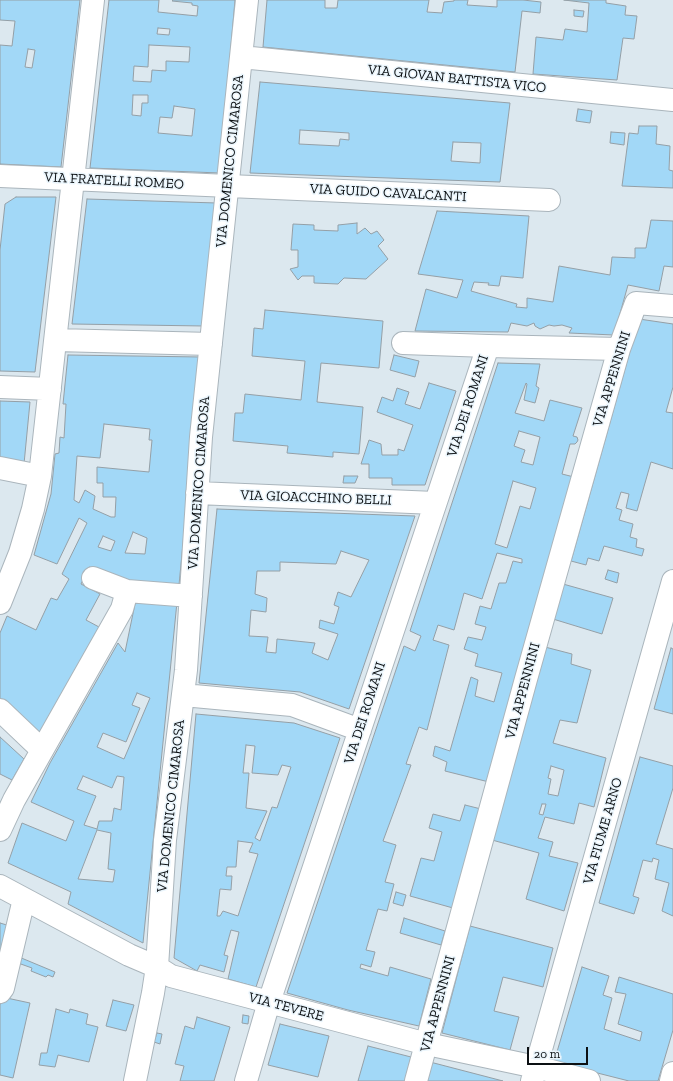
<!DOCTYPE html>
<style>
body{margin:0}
#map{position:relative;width:673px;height:1081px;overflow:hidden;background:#dce8ef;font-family:"Zilla Slab",serif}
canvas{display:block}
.scale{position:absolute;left:527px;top:1047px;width:61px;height:18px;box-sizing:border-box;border:2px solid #0c1013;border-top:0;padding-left:5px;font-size:12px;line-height:14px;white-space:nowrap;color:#0c1013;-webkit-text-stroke:3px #eaf5fc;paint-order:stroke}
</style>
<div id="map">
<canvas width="673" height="1081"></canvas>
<div class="scale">20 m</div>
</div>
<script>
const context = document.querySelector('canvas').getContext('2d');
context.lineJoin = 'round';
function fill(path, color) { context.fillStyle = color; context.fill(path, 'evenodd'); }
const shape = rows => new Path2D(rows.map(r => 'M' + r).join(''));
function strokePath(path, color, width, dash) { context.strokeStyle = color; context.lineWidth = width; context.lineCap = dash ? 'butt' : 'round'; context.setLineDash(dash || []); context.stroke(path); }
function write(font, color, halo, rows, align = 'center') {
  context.font = font + ' "Zilla Slab",serif'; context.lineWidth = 3; context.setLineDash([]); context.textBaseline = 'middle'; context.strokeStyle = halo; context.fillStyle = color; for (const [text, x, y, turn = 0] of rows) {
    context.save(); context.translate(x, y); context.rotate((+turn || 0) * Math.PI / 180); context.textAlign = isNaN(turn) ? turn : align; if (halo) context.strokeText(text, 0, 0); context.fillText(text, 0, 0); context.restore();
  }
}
const building = shape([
 [0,0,80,0,61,167,0,164,0,45,12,46,15,21,0,20,0,0],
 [28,49,35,50,32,68,25,67,28,49],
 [109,0,159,0,158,12,197,16,198,6,192,5,192,3,172,1,173,0,235,0,220,173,90,168,109,0],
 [158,28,170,29,169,35,157,34,158,28],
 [149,45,190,47,189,62,166,61,166,71,152,70,151,82,133,81,134,66,148,67,149,45],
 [133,95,148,95,148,103,142,103,141,116,132,115,133,95],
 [174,106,195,109,192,136,158,133,160,117,172,118,174,106],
 [267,0,325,0,325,8,337,8,338,0,429,0,427,12,442,13,444,2,454,1,454,0,468,0,467,5,497,7,497,0,523,0,541,2,540,13,522,11,515,72,263,47,267,0],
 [564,0,606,0,606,3,626,6,625,15,637,16,634,39,623,38,617,80,533,74,536,37,563,40,565,29,587,32,589,3,564,0],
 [574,10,584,11,583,17,574,16,574,10],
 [260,82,510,103,500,182,250,173,260,82],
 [300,130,349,133,349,140,340,139,339,146,299,144,300,130],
 [453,142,481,143,480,163,451,161,453,142],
 [578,109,592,111,590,123,576,121,578,109],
 [639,126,657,126,656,144,670,146,669,170,673,171,673,188,622,186,629,133,638,134,639,126],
 [611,132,625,133,624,145,610,143,611,132],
 [16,197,56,197,35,372,0,371,0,250,5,204,16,197],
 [87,199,217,203,204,326,72,324,87,199],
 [437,211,529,216,523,278,501,276,499,286,488,285,489,283,474,282,471,291,517,304,516,307,527,308,527,298,553,302,559,266,610,275,612,257,635,258,635,248,646,248,651,220,673,221,673,267,664,266,659,291,628,285,614,335,569,333,572,328,562,325,554,326,549,325,540,329,535,326,534,323,527,326,511,323,508,332,415,331,426,289,457,298,463,280,418,274,437,211],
 [357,223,357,234,365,228,371,234,377,231,384,240,378,246,388,259,366,279,344,278,338,284,314,283,314,276,302,276,298,280,290,269,298,267,298,250,291,250,293,224,314,225,314,230,338,231,338,225,357,223],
 [265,310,383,321,379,368,321,363,317,402,363,407,359,454,333,452,333,457,287,453,288,446,233,441,235,413,243,413,245,394,301,400,305,361,252,356,254,328,263,329,265,310],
 [639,319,673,324,673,387,666,412,673,413,673,469,651,462,637,511,626,508,629,494,621,492,616,508,622,510,619,520,633,524,630,537,637,539,636,547,644,549,642,556,604,546,599,561,588,558,586,565,571,561,639,319],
 [68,355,201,357,179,585,130,581,89,567,81,584,100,594,86,620,99,627,37,737,0,703,0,633,7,616,36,630,51,598,57,600,69,579,62,574,87,523,79,518,57,564,34,555,51,494,55,454,59,453,60,437,64,438,66,404,63,404,68,355],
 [104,424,150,429,149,440,152,440,149,472,97,467,97,483,103,483,103,497,116,497,115,517,111,517,93,509,95,496,85,490,79,503,74,500,77,456,100,458,104,424],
 [133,532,147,538,145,554,125,553,133,532],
 [103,536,115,541,111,551,98,547,103,536],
 [394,355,419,361,415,377,390,370,394,355],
 [498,363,540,364,536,386,539,388,535,403,524,400,527,384,526,383,515,413,544,421,550,400,582,408,573,436,577,437,578,440,577,442,575,444,570,444,562,474,574,477,489,782,445,771,447,762,433,756,435,746,450,751,471,677,478,680,475,696,494,702,502,673,475,666,478,654,464,649,468,637,482,640,486,627,475,624,480,606,491,609,499,583,506,583,513,561,522,563,522,559,497,553,482,599,464,593,454,630,438,625,433,640,449,645,427,730,419,727,406,764,411,765,383,841,396,845,385,882,394,884,387,911,378,909,366,950,375,952,371,967,361,964,360,968,388,976,390,967,431,979,419,1026,348,1010,287,993,404,646,415,651,421,636,410,631,498,363],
 [519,431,540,437,533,465,521,462,525,450,514,446,519,431],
 [513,481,536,488,530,509,520,506,507,548,495,544,513,481],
 [429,383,456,391,425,485,392,485,392,478,369,478,369,464,361,464,369,440,381,444,382,455,398,455,398,449,404,451,413,425,377,412,382,397,393,401,397,388,409,392,405,404,420,409,429,383],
 [0,401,30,402,24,464,0,459,0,401],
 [344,476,358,476,355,483,343,483,344,476],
 [217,509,415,516,349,709,300,692,199,683,217,509],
 [341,551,369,560,351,597,338,592,334,605,339,607,334,624,320,620,319,628,338,634,328,660,312,653,315,643,277,639,276,653,266,652,268,637,249,636,251,610,266,612,267,598,255,594,257,571,280,571,280,562,336,564,341,551],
 [608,570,619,573,617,583,605,579,608,570],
 [563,584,613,598,602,634,553,619,563,584],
 [136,599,177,602,143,943,68,904,71,892,8,863,22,823,66,841,74,821,31,802,50,763,118,643,125,652,136,599],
 [137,693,150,698,124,759,97,747,103,733,126,742,140,708,132,705,137,693],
 [83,776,112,788,117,776,124,777,121,810,114,808,112,821,99,821,97,829,84,825,96,796,77,789,83,776],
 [97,830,111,833,108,869,115,870,113,882,78,879,97,830],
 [545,647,572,654,571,664,591,670,577,723,560,720,553,743,606,758,594,807,579,803,574,824,545,817,538,838,553,842,549,856,578,863,564,911,526,899,539,853,492,840,545,647],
 [551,766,564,770,558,796,548,794,551,779,548,778,551,766],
 [542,804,546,804,543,815,539,814,542,804],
 [671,648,673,649,673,714,654,709,671,648],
 [196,714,294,723,340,738,256,987,228,979,239,932,231,930,224,955,228,956,224,972,200,965,197,971,174,958,196,714],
 [246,745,255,746,252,773,278,775,282,765,291,767,277,808,272,807,260,841,255,838,267,811,246,808,249,773,243,773,246,745],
 [238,841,253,843,249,852,258,854,238,916,223,911,220,916,217,916,220,889,231,890,232,876,226,876,227,867,236,867,238,841],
 [0,737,24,759,12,780,0,774,0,737],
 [640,757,673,766,673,788,656,844,673,849,673,916,662,911,669,883,655,879,659,860,653,858,652,862,643,860,633,896,639,898,634,914,599,903,640,757],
 [465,805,481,809,453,908,410,896,421,858,434,861,442,832,429,828,433,814,460,821,465,805],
 [396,892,406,895,403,906,393,903,396,892],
 [404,918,445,931,441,945,400,933,404,918],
 [0,923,10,926,0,956,0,923],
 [470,926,553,948,543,987,503,977,494,1011,519,1017,510,1050,442,1033,470,926],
 [19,957,55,972,53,977,48,975,46,977,31,971,32,968,18,963,19,957],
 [582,967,609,976,603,995,612,998,604,1029,640,1041,642,1032,618,1024,626,994,615,992,619,977,673,994,673,1030,658,1081,629,1081,554,1062,582,967],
 [2,997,30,1003,13,1078,0,1075,0,1005,2,997],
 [113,1000,134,1005,126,1031,106,1026,113,1000],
 [56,1009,69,1013,70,1009,88,1014,86,1024,98,1027,89,1062,58,1055,55,1067,39,1065,41,1053,47,1053,56,1009],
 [243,1015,249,1016,248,1024,242,1023,243,1015],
 [197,1017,230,1027,214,1081,180,1081,184,1066,175,1064,185,1026,194,1029,197,1017],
 [280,1024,329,1036,318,1077,268,1065,280,1024],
 [157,1033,162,1034,160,1044,154,1042,157,1033],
 [368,1046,411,1057,405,1081,358,1081,368,1046],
 [430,1062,503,1081,425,1081,430,1062]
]);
fill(building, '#a2d8f7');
strokePath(building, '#949fa6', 1);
const minor = shape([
 [241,57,673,100],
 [0,176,549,200],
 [56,340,211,344],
 [403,343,488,346,619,349],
 [0,387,50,389],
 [0,468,40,476,93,0],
 [197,493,435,503],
 [93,578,127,591,191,596],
 [0,603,20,553,33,509,40,476],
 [183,695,292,705,360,730],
 [0,710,42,750],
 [0,830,14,800,122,609,127,591],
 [0,886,129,955,157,967,171,976,427,1044,536,1067,589,1081],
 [0,992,3,988,24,899],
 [135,1081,153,993,157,967,165,840,186,670,201,437,247,0],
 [246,1081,269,1002,488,346],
 [416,1081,526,679,619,349,636,303,673,306],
 [532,1081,673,581],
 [671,1081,673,1073]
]);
strokePath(minor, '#aab5bc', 24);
strokePath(minor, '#fff', 22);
write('14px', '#0c1013', '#eaf5fc', [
 ["VIA GIOVAN BATTISTA VICO",457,79,6],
 ["VIA DOMENICO CIMAROSA",230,161,-84],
 ["VIA FRATELLI ROMEO",114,181,3],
 ["VIA GUIDO CAVALCANTI",388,193,3],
 ["VIA APPENNINI",612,379,-73],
 ["VIA DEI ROMANI",468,406,-72],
 ["VIA DOMENICO CIMAROSA",199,483,-86],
 ["VIA GIOACCHINO BELLI",316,498,2],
 ["VIA APPENNINI",523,691,-75],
 ["VIA DEI ROMANI",365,713,-72],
 ["VIA DOMENICO CIMAROSA",171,806,-84],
 ["VIA FIUME ARNO",603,831,-74],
 ["VIA APPENNINI",438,1004,-75],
 ["VIA TEVERE",286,1007,15]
]);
</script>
